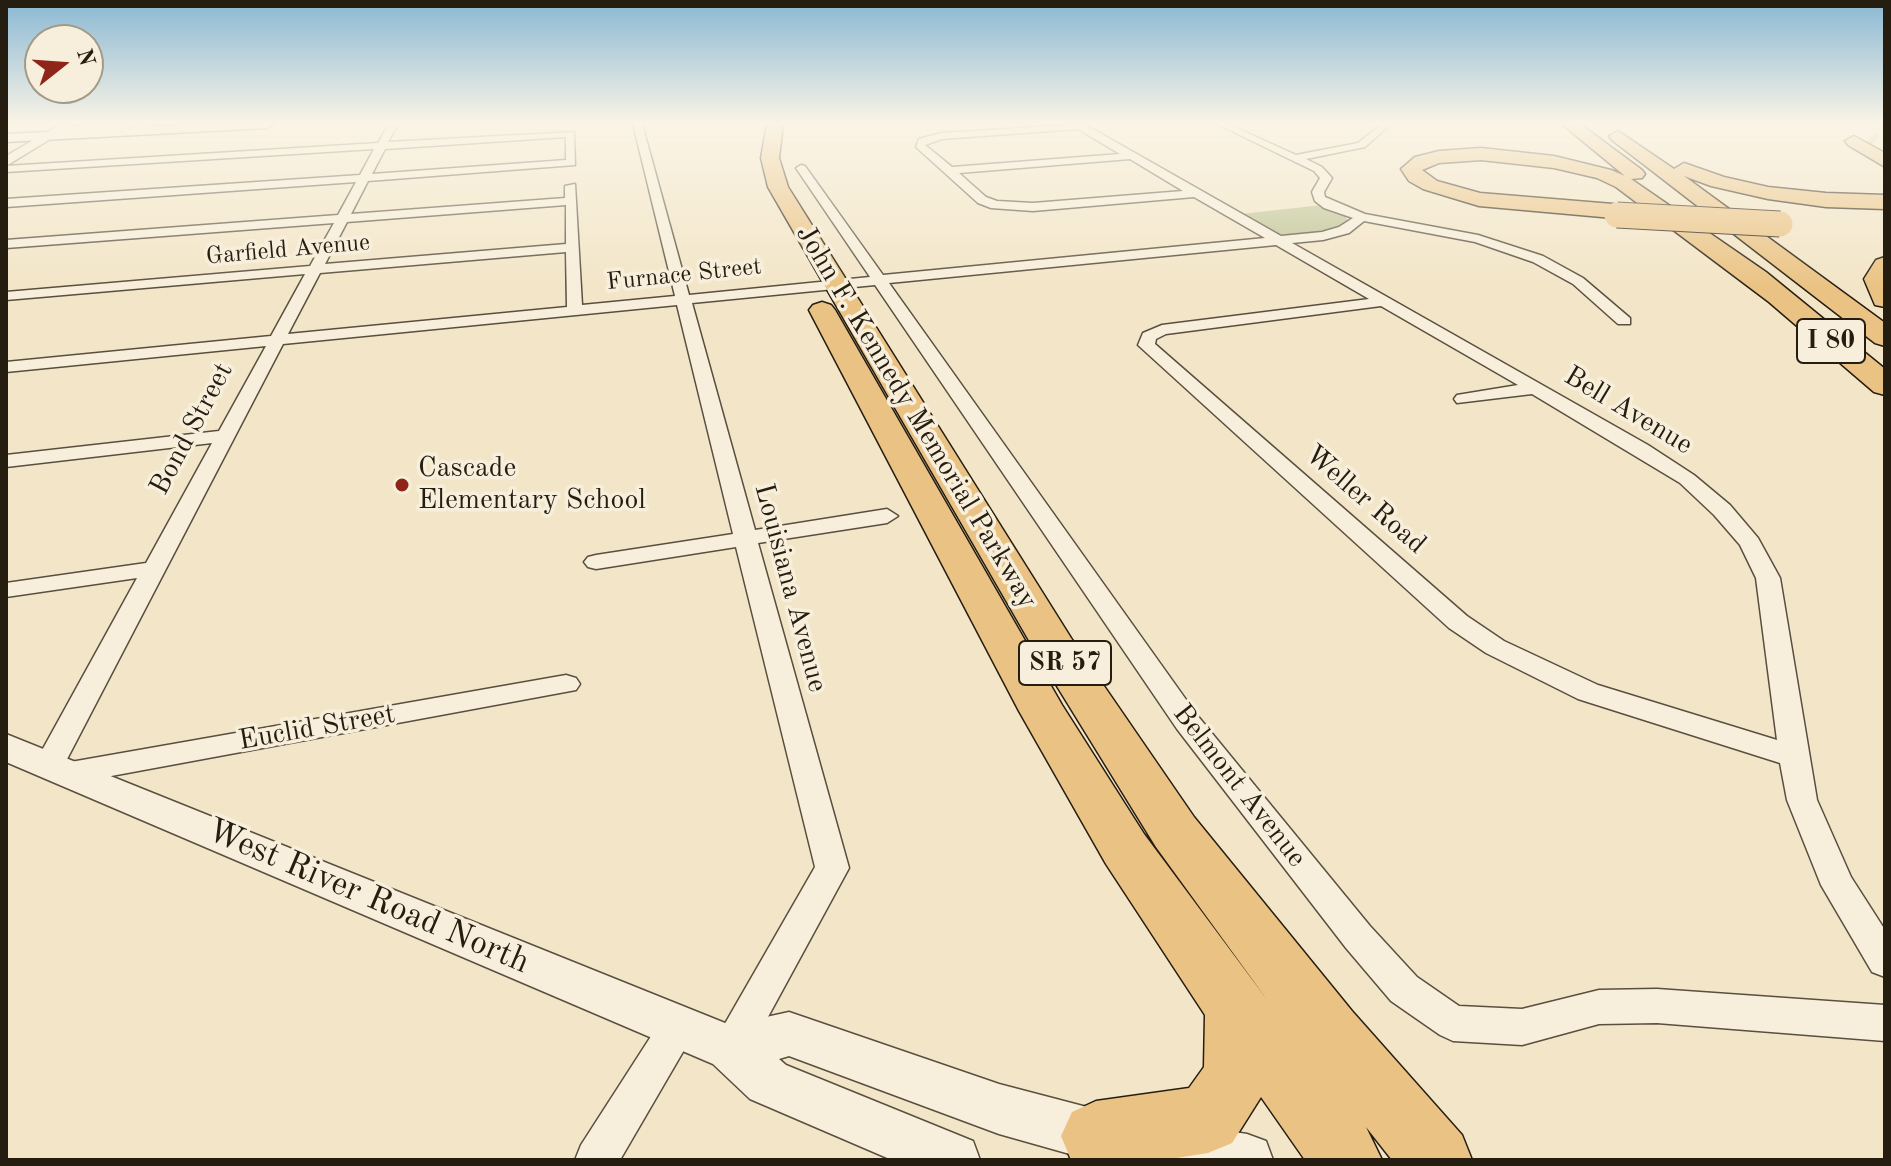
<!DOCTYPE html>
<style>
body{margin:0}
#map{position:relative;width:1891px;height:1166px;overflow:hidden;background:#f3e6c8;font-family:"Old Standard TT",serif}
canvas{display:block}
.frame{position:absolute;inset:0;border:8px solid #261d11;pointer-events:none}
.north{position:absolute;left:24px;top:24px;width:80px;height:80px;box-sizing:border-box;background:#f7efdb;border:2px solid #a39b8a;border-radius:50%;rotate:73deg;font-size:22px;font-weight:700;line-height:32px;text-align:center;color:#261d11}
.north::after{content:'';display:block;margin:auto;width:28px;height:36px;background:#8f2418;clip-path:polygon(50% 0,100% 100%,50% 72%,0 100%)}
</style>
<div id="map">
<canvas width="1891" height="1166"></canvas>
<div class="frame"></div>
<div class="north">N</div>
</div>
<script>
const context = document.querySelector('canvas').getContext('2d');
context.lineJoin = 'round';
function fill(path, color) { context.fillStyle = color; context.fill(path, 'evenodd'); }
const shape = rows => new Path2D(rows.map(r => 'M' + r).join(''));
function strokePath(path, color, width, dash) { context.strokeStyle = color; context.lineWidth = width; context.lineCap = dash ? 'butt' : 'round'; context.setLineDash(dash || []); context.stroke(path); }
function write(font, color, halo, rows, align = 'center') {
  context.font = font + ' "Old Standard TT",serif'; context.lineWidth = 7; context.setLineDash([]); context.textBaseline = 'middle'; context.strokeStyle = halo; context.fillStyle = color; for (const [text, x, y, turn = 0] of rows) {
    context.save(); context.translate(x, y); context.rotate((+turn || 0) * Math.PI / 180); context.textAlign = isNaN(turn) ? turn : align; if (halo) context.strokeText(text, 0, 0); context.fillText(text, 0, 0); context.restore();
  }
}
fill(shape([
 [1322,205,1345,215,1348,221,1330,231,1293,236,1275,233,1241,214]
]), '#bdc494');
strokePath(shape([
 [1869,140,1873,143]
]), '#cabea3', 20, [20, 10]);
const minor = shape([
 [94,124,152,124,147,127,61,131,56,128,94,124],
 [389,124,398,124,388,142,574,132,575,165,368,181,351,214,565,198,565,186,575,184,582,305,675,296,633,124,642,124,689,295,870,277,796,168,801,165,805,166,883,275,1265,238,1194,197,1033,211,991,208,978,203,916,147,919,139,941,133,1084,124,1281,236,1322,232,1339,227,1353,218,1324,208,1315,201,1312,192,1320,178,1314,171,1217,124,1228,124,1296,155,1358,143,1382,124,1391,124,1365,147,1306,159,1322,167,1332,178,1324,192,1325,197,1365,214,1478,235,1543,256,1583,278,1630,318,1630,324,1618,324,1573,284,1533,262,1475,242,1364,221,1349,233,1323,240,1292,243,1648,445,1694,475,1730,505,1758,538,1780,578,1817,800,1851,877,1885,930,1885,977,1872,972,1821,885,1787,800,1780,763,1578,699,1486,653,1449,628,1138,345,1143,333,1162,325,1369,299,1276,245,889,283,1197,715,1370,926,1417,977,1459,1006,1522,1009,1599,990,1657,989,1885,1005,1885,1041,1657,1023,1599,1024,1522,1045,1453,1041,1440,1035,1391,1001,1346,948,1177,729,875,285,692,303,755,530,887,509,898,516,887,523,758,543,849,868,744,1061,730,1066,716,1061,711,1048,815,867,736,547,596,569,588,567,584,562,588,557,596,555,733,534,677,305,283,344,65,763,566,675,576,678,580,684,576,690,68,784,57,781,54,774,38,773,34,765,137,578,6,597,6,583,146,563,212,443,6,467,6,455,219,431,266,346,6,372,6,362,271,336,305,274,6,300,6,292,310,266,334,223,6,248,6,240,338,215,356,182,6,207,6,199,360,175,374,149,6,172,6,166,378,143,389,124],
 [1078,129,1120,154,952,167,925,145,942,139,1078,129],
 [566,137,566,160,372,174,385,149,566,137],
 [1130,159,1183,191,1033,203,997,201,986,197,959,173,1130,159],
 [566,205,566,244,325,264,347,222,566,205],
 [566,252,567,307,288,334,320,273,566,252],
 [1381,306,1518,385,1457,395,1454,399,1457,403,1532,394,1680,483,1714,515,1740,545,1756,578,1777,740,1598,685,1504,641,1467,616,1155,344,1156,339,1166,334,1381,306],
 [679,1008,692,1013,698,1026,620,1160,575,1160,581,1145,666,1013,679,1008]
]);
const tertiary = shape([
 [61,124,75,124,6,166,6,156,61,124],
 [6,734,730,1025,789,1012,999,1084,1102,1111,1120,1119,1128,1137,1120,1155,1109,1160,1091,1160,999,1134,789,1056,779,1059,786,1065,973,1141,980,1160,892,1160,750,1099,713,1064,6,762,6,734],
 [1165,1121,1247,1134,1266,1141,1273,1160,1144,1160,1139,1147,1146,1128,1165,1121]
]);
const secondary = shape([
 [199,124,274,124,267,128,6,142,6,134,199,124]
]);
const trunk = shape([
 [767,124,783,124,779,158,788,187,1071,638,1194,817,1352,1011,1462,1135,1472,1160,1392,1160,1366,1127,1382,1160,1305,1160,1261,1097,1232,1143,1208,1153,1164,1160,1071,1160,1061,1136,1072,1112,1096,1101,1189,1088,1204,1067,1205,1015,1106,864,1019,711,809,310,813,305,822,302,831,305,835,310,1062,705,1144,834,1268,1001,1156,847,1031,644,768,187,761,158,767,124]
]);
const motorway = shape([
 [1562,124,1580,124,1642,170,1645,174,1642,178,1631,179,1766,272,1885,369,1885,395,1874,392,1769,302,1616,187,1597,178,1554,168,1481,160,1439,163,1422,170,1437,181,1480,193,1613,204,1621,206,1624,211,1621,216,1613,218,1479,206,1423,189,1409,181,1401,169,1415,157,1439,151,1481,148,1554,156,1611,170,1625,176,1562,124],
 [1618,131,1674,169,1684,163,1724,177,1768,187,1826,193,1885,195,1885,209,1826,207,1768,199,1711,186,1684,176,1885,323,1885,346,1875,343,1612,140,1609,136,1618,131],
 [1854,136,1885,153,1885,167,1848,145,1845,141,1854,136],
 [1885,257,1885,307,1875,305,1864,279,1876,260,1885,257]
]);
strokePath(minor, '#594f3f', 3);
strokePath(tertiary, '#594f3f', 3);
strokePath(secondary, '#261d11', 3);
strokePath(trunk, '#261d11', 3);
strokePath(motorway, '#261d11', 3);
fill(minor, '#f7efdb');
fill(tertiary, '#f7efdb');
fill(secondary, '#f7efdb');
fill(trunk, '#eac384');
fill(motorway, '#eac384');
const motorwayBridge = shape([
 [1617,215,1780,224]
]);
strokePath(motorwayBridge, '#261d11', 27, []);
strokePath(motorwayBridge, '#eac384', 25);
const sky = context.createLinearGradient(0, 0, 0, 287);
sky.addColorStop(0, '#89b8d4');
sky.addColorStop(0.43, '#faf4e6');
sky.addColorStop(1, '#faf4e600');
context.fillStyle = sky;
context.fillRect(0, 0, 1891, 287);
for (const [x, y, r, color] of [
 [402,485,8,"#8f2418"]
]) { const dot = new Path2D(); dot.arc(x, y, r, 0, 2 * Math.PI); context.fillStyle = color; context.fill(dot); strokePath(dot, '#f7efdb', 3); }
write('24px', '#261d11', '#f7efdb', [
 ["Garfield Avenue",288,250,-5],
 ["Furnace Street",684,275,-6]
]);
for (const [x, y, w] of [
 [1831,341,68],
 [1065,663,92]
]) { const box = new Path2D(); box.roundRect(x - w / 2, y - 22, w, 44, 6); context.fillStyle = '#f7efdb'; context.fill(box); strokePath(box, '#261d11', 2); }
write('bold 26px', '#261d11', null, [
 ["I 80",1831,341],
 ["SR 57",1065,663]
]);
write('28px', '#261d11', '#f7efdb', [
 ["Bell Avenue",1628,411,31],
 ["John F. Kennedy Memorial Parkway",916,417,59],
 ["Bond Street",192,429,-62],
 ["Weller Road",1365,500,41],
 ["Louisiana Avenue",790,588,75],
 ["Euclid Street",317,728,-10],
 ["Belmont Avenue",1239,786,52]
]);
write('28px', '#261d11', '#f7efdb', [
 ["Cascade",418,469],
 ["Elementary School",418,501]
], 'left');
write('34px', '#261d11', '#f7efdb', [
 ["West River Road North",368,897,23]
]);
</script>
